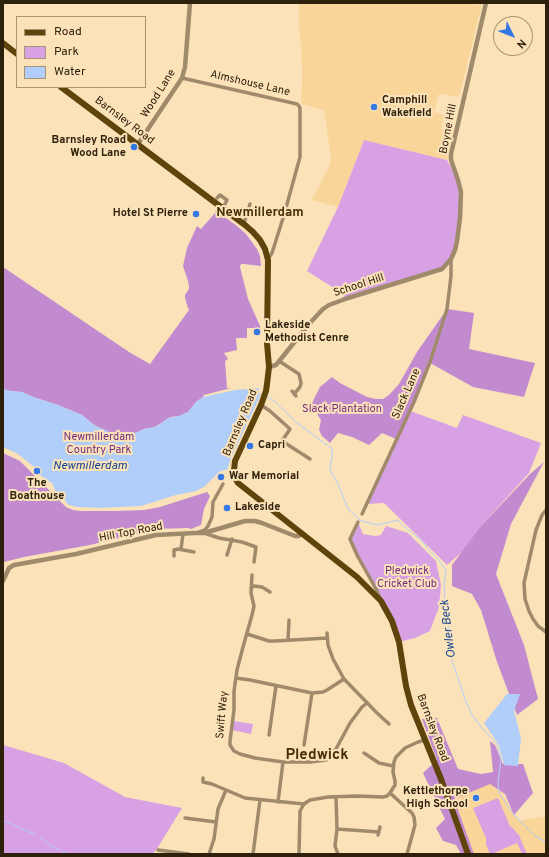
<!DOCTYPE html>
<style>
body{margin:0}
#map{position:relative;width:549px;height:857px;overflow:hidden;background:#fce2b9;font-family:Overpass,sans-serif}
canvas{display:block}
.frame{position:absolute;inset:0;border:4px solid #2d210c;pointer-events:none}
.legend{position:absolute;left:16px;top:16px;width:130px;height:72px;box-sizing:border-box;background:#fce2b9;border:1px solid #a99574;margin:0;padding:5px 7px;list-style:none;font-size:12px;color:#2d210c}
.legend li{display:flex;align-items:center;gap:8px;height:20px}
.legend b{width:20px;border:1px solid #a99574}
.north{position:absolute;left:493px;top:16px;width:40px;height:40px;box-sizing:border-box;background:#fce2b9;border:1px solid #a99574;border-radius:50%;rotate:133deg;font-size:11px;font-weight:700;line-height:16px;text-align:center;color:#2d210c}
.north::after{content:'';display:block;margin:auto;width:14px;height:18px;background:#3577e4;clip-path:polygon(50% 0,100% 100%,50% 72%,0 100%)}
</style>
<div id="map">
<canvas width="549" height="857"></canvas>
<div class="frame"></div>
<ul class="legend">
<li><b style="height:5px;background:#5e430a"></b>Road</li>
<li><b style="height:11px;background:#d8a1e4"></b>Park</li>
<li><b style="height:11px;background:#b1cdf9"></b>Water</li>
</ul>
<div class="north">N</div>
</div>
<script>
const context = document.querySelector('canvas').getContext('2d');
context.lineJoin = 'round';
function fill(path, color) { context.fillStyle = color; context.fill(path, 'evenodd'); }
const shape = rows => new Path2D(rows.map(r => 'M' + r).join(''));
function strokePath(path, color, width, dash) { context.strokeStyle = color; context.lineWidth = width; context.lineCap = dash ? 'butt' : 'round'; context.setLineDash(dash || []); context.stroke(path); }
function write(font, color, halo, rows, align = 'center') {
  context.font = font + ' Overpass,sans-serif'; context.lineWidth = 4; context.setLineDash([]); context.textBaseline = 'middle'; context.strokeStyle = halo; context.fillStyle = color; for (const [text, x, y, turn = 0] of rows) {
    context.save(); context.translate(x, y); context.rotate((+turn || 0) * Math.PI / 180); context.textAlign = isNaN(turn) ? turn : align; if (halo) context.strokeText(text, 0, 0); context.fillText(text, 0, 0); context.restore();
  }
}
fill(shape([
 [299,3,471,3,474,6,478,3,482,4,459,97,439,94,434,112,444,115,441,129,453,132,447,160,364,140,338,207,312,200,330,165,331,157,324,110,301,104,302,81,302,66,301,46,299,27],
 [493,777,518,821,546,816,546,854,468,854,441,779]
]), '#f9d599');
fill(shape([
 [364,140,447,160,458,180,461,192,455,250,442,269,341,300,345,295,307,271,338,207],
 [410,411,457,428,463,415,541,443,529,473,480,527,463,551,447,565,384,503,366,504],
 [358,522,363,534,375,536,381,535,386,526,408,533,436,561,441,585,439,607,430,631,415,638,399,642,392,621,350,539],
 [233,721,253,724,251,734,231,730],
 [3,745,64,763,125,797,182,808,158,847,153,854,3,854],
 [498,798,510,826,514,829,517,834,518,833,527,854,522,854,517,843,494,853,494,854,490,854,486,844,486,838,473,808]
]), '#d8a1e4');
fill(shape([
 [215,210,237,226,246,234,257,249,260,256,261,266,243,264,241,264,240,267,248,299,260,326,260,328,247,328,247,338,236,338,237,350,224,353,228,359,225,361,227,388,231,388,204,395,203,397,196,402,188,412,179,416,171,417,155,427,144,429,136,433,128,432,115,433,109,432,94,425,82,415,58,405,33,397,22,392,10,391,3,389,3,267,129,352,150,364,189,310,187,305,185,298,185,295,189,289,189,286,188,281,183,266,187,248,197,226,201,229,215,213],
 [447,309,474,313,469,349,535,363,524,397,473,387,430,363,396,439,382,433,369,445,352,437,338,433,330,443,322,436,319,430,321,420,311,405,320,387,332,377,340,383,367,397,376,399,383,399,389,395,399,384,417,352],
 [3,453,20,461,66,507,73,510,81,511,116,511,144,510,160,507,207,492,210,496,204,509,201,525,191,529,188,528,156,529,90,545,24,557,4,562,3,556],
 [544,462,511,524,496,574,524,645,538,699,517,715,497,662,481,610,472,594,452,586,452,565,480,527,530,474],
 [437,718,458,769,481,774,493,772,490,741,495,745,503,764,523,764,533,793,514,815,505,794,490,784,454,799,474,854,461,854,456,845,443,841,436,828,445,819,423,773,437,760,422,719]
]), '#c38bcf');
fill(shape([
 [259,388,258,393,260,396,231,458,227,470,224,470,219,472,204,487,196,491,176,495,141,506,101,508,77,507,69,505,56,492,52,483,40,475,38,468,37,467,34,467,18,454,3,447,3,389,10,391,22,392,33,397,58,405,82,415,94,425,109,432,115,433,128,432,136,433,144,429,155,427,159,425,168,418,179,416,188,412,196,402,203,397,235,390],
 [507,694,520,694,514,711,521,738,518,766,504,765,499,745,484,723]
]), '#b1cdf9');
strokePath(shape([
 [258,393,263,395],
 [267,397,273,400,296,422,324,443,332,448,332,458,330,466,330,470,338,484,348,509,361,521,378,525,397,520,424,543,427,548,437,558,446,570,444,584,446,621,451,633,452,661,465,699,472,715,482,728,497,744,501,759,498,783,499,793,514,815,535,836,546,842],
 [3,820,36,835],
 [40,837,51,846,59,850],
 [62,851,68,854]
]), '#b1cdf9', 1);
strokePath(shape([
 [182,78,297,104,299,106,300,108,300,157,284,215,272,253,268,259],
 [217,198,220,195,227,200,223,208],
 [244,223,250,204],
 [279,361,299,374,301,383,300,387,294,394],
 [292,391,296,396],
 [261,405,270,411,290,429,282,441,310,459],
 [546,510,542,515,536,530,524,583,525,599,529,611,533,619,538,626,546,632],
 [362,514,414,402,430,362,447,309,451,276,451,259],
 [358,522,350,539,357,555,376,589,380,598],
 [199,532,205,530,208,526,212,517,213,502,223,484],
 [204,533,219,538,242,542,256,547,254,562],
 [181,549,183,534],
 [227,555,232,539],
 [174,556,174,550,178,549,194,552],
 [252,575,251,593,254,606,252,615,243,647,237,670,234,691,234,710,230,741,230,745,234,751,240,754,255,758,283,762,278,802],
 [251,588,254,586,262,587,270,592],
 [327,633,328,645,333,659,344,679,377,713,389,724],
 [247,634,269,641,275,641,327,638],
 [288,640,289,620],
 [236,678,250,680,312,693,323,692,327,690,344,679],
 [269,735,276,686],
 [304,745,312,693],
 [364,753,379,763,393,766],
 [283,762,310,762,326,760,328,758,336,749,350,723,362,707,367,703],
 [203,778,203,782,212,784,245,798,304,804],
 [390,793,412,813,414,817,415,825,407,854],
 [336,797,337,829,335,846,338,854],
 [185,818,216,822],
 [337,829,379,832],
 [378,835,380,827],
 [158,850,189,854],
 [209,854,214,839,218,809,226,790],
 [253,854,260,800],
 [299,854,300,811,304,804,310,800,328,797,357,796,383,797,387,796,390,793,395,785,395,781,393,772,394,762,396,757,405,748,418,742,425,740]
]), '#9f8b6b', 3.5);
strokePath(shape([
 [138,144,182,78,185,67,190,3],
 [269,367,276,365,309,324,323,309,329,305,348,298,442,269,451,259,455,250,457,241,460,218,461,192,458,180,451,160,451,154,486,3],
 [3,581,9,568,14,565,76,554,156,535,195,533,204,533,245,521,255,521,262,523,295,536,299,536,302,533]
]), '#9f8b6b', 4.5);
strokePath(shape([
 [3,43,17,54],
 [61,87,245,225,253,232,260,240,265,249,268,260,267,343,269,367,267,384,266,391,261,405,235,461,234,470,234,476,238,483,357,577,381,601,392,621,399,642,406,686,411,705,441,779,468,854]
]), '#5e430a', 6);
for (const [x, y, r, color] of [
 [374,107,4,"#3577e4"],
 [134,147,4,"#3577e4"],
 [196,214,4,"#3577e4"],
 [257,332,4,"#3577e4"],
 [250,446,4,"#3577e4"],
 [37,471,4,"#3577e4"],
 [221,477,4,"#3577e4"],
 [227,508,4,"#3577e4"],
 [476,798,4,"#3577e4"]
]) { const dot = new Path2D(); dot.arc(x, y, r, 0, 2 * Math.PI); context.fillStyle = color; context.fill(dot); strokePath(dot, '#fce2b9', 1.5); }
write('11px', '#2d210c', '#fce2b9', [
 ["Almshouse Lane",250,84,13],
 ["Wood Lane",159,94,-58],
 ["Barnsley Road",124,121,37],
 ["Boyne Hill",449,129,-79],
 ["School Hill",359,286,-18],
 ["Slack Lane",407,394,-66],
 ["Barnsley Road",241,423,-67],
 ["Hill Top Road",131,533,-11],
 ["Swift Way",223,715,-85],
 ["Barnsley Road",432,728,69]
]);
write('bold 11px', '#2d210c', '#fce2b9', [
 ["Camphill",382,101],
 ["Wakefield",382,114],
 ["Barnsley Road",126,141,"right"],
 ["Wood Lane",126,154,"right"],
 ["Hotel St Pierre",188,214,"right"],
 ["Lakeside",265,326],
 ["Methodist Cenre",265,339],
 ["Capri",258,446],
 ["War Memorial",229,477],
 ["The",37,484,"center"],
 ["Boathouse",37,497,"center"],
 ["Lakeside",235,508],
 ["Kettlethorpe",468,792,"right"],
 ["High School",468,805,"right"]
], 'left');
write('11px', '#712e80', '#fce2b9', [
 ["Slack Plantation",342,410],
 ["Newmillerdam",99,438],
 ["Country Park",99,451],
 ["Pledwick",407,572],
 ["Cricket Club",407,585]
]);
write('italic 12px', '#0f4294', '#fce2b9', [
 ["Newmillerdam",90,467],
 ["Owler Beck",449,629,-97]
]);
write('bold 13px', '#443007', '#fce2b9', [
 ["Newmillerdam",260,213]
]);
write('bold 15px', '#443007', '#fce2b9', [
 ["Pledwick",317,756]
]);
</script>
